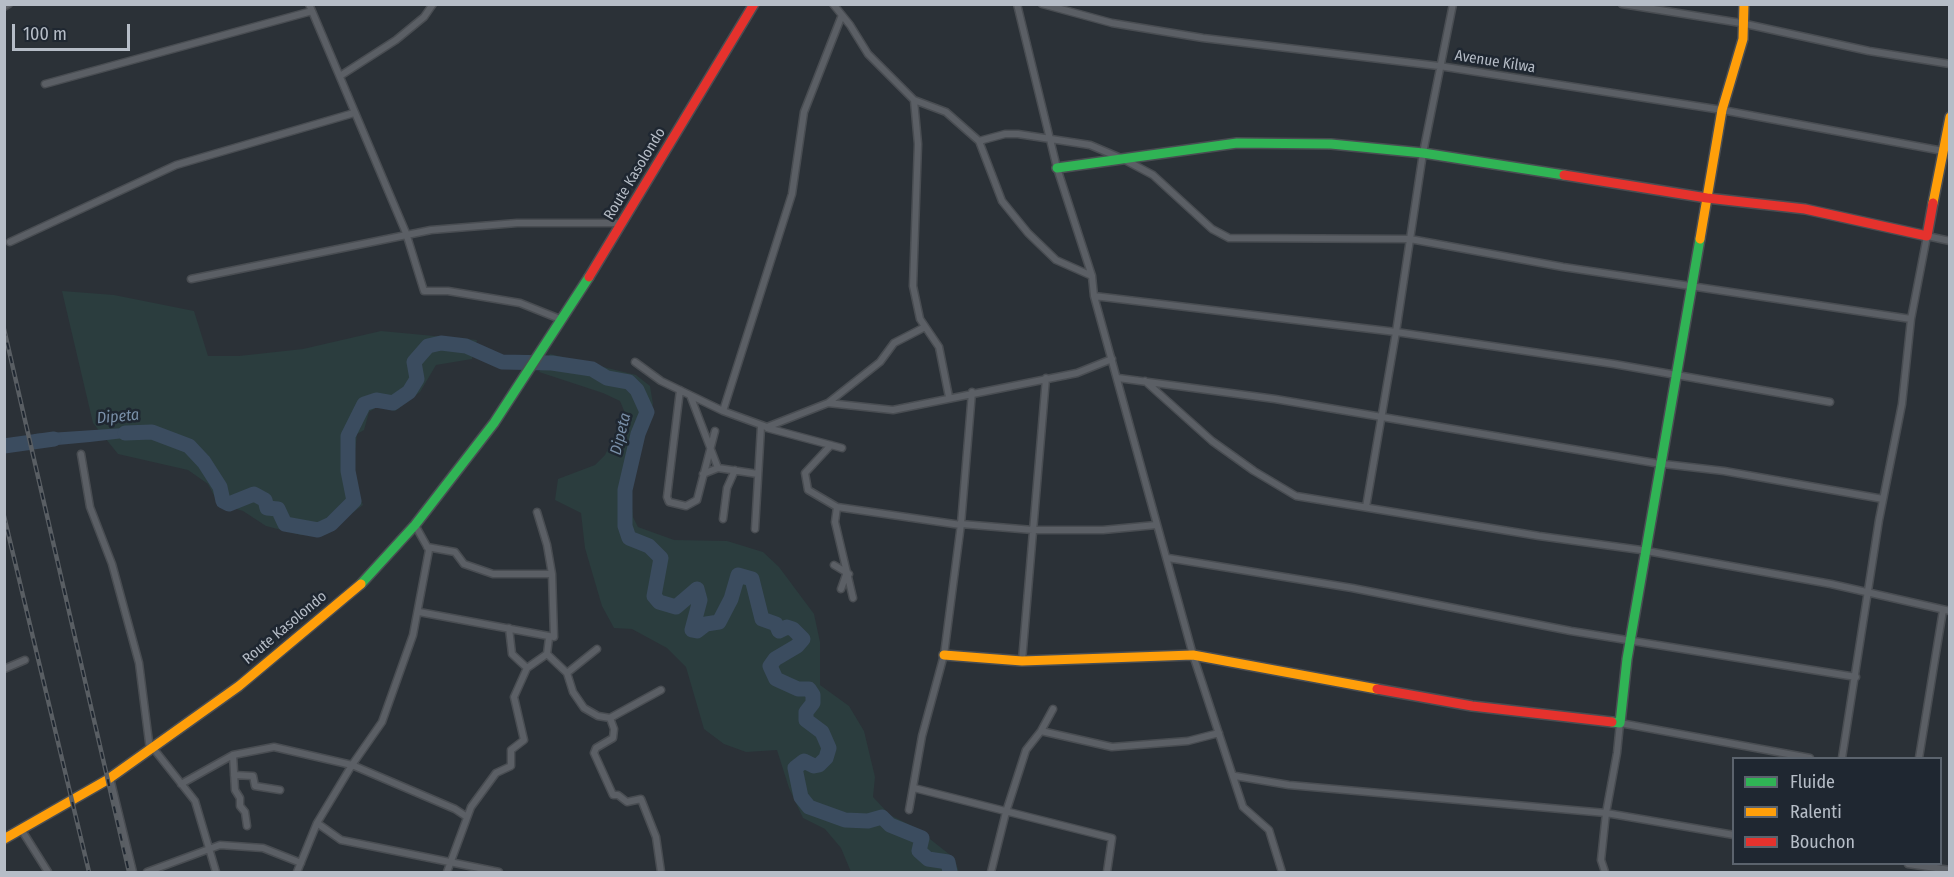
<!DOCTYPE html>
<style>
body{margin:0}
#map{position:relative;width:1954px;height:877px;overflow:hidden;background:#2b3137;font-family:"Fira Sans Condensed",sans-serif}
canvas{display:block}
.frame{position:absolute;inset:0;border:6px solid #b6bdc7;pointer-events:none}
.legend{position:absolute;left:1732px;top:757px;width:210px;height:108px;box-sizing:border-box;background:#1f2731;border:2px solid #5b636d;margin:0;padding:8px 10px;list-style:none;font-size:18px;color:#b6bdc7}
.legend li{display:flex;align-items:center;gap:12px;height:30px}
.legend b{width:30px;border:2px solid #5b636d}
.scale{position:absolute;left:12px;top:24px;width:118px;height:27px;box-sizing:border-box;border:3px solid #b6bdc7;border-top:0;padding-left:8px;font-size:18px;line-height:21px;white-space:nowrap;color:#b6bdc7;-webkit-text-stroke:4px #1f2731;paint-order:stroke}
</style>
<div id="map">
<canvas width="1954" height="877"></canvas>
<div class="frame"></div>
<ul class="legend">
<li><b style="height:8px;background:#30b455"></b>Fluide</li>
<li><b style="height:8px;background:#ff9f0a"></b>Ralenti</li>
<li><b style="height:8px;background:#e5322d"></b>Bouchon</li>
</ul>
<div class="scale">100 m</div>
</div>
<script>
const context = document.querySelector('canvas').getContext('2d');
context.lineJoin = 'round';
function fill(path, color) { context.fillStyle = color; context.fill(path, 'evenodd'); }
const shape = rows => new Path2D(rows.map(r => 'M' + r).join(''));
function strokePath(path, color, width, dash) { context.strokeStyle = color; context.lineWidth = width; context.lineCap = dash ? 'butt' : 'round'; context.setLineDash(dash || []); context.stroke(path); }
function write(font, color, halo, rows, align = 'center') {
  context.font = font + ' "Fira Sans Condensed",sans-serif'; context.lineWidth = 5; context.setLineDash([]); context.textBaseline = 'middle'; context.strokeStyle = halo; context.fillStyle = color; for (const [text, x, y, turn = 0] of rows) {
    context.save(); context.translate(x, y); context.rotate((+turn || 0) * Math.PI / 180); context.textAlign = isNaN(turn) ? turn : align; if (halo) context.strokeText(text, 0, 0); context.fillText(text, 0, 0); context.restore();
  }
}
fill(shape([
 [62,291,114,295,194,311,208,356,239,356,303,349,381,331,477,340,472,359,436,365,420,392,395,411,377,407,369,412,364,430,357,434,352,478,363,505,323,535,301,535,266,526,243,511,218,503,208,484,188,470,118,454,93,423],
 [550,354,636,375,650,386,653,404,630,489,633,517,638,527,674,540,727,541,763,552,779,567,814,614,820,642,820,685,849,706,864,731,875,777,873,797,890,815,916,828,954,858,959,872,851,872,841,848,825,829,803,818,789,788,777,750,746,752,724,744,704,729,686,667,667,648,632,629,614,628,602,606,585,548,581,513,555,500,558,479,595,465,605,455,625,413,620,401,603,393,539,372]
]), '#2b3d3e');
fill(shape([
 [124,428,144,431,124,438,90,442,36,447,34,441,34,434]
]), '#3b4c5f');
strokePath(shape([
 [125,433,152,432,189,446,204,462,220,487,223,501,229,504,254,494,265,500,267,508,278,509,285,524,318,530,331,524,354,501,348,471,348,436,364,404,376,400,393,403,409,392,417,379,414,362,428,346,441,343,466,346,502,362,552,363,592,369,607,378,629,382,637,390,647,412,638,434,625,490,625,526,629,538,649,546,661,558,654,596,659,602,676,607,697,589,700,600,692,630,697,631,706,624,719,622,731,599,738,575,752,579,762,619,776,624,779,631,787,627,793,629,803,639,797,646,775,659,770,666,776,679,798,689,809,689,813,695,813,703,806,712,806,720,822,732,829,748,826,758,819,765,814,766,804,761,795,768,801,797,809,807,845,820,868,821,882,817,890,825,922,838,919,851,928,859,948,862,950,872],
 [4,446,54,439]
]), '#3b4c5f', 15);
const street = shape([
 [309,4,406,233,424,291,448,291,520,303,560,319],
 [833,4,850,25,868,54,914,100,946,112,979,141,1002,201,1028,233,1056,260,1092,276],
 [1017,4,1057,168,1092,276,1094,296,1193,655,1243,807,1269,830,1282,872],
 [1042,4,1112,23,1203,38,1439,66,1555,84,1722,110,1943,151],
 [1622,4,1741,23,1869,51,1950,64],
 [4,7,9,4],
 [340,76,396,40,424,17,433,4],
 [45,84,312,11],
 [914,100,918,144,913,286,920,319,939,347,949,397],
 [979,141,1005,134,1018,134,1090,145,1123,159,1153,175,1212,229,1229,238,1410,239,1563,267,1911,319],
 [10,242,176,165,354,113],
 [191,279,431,230,517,223,623,223],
 [1094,296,1396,332,1614,364,1830,402],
 [635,362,661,381,723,411,767,427,828,403,893,410,1077,373,1112,359],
 [1118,378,1275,399,1655,463,1724,471,1883,499],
 [1145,381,1212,441,1254,471,1296,496,1539,536,1641,550,1831,584,1950,611],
 [680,390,667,497,669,502,686,506,697,500,715,431],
 [690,395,718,468],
 [828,403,880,362,894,343,925,327],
 [723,411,792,194,804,112,842,15],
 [767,428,842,448],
 [831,445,805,473,808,490,837,507,961,525],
 [81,454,90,507,112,564,139,663,150,750],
 [703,474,718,468,758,474],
 [837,507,835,522,853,598],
 [1366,507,1396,332,1423,153,1453,4],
 [723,519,727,488,735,470],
 [961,524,1033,530,1103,530,1156,525],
 [755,529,761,427],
 [427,547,455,552,464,564,493,574,552,574],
 [1168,558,1352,588,1571,631,1856,677],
 [834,565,849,574],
 [841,589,847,572],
 [419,612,554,637,552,574,547,545,537,512],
 [597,649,567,673,573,692,584,708,598,716,610,718],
 [547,654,567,673],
 [1022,661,1046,378],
 [527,668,547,654,549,638],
 [4,669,25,660],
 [661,690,610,718,614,729,613,738,596,748,594,753,613,795,618,795,627,802,641,799,656,837,661,872],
 [1041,731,1112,747,1188,741,1219,733],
 [153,748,195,801,216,872],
 [233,755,235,790,240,798,240,806,245,812,247,826],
 [1842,758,1879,520,1902,404,1911,319,1927,236,1950,241],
 [1919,758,1943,610],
 [234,775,253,776,255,786,280,790],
 [1235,776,1289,785,1606,813,1601,860,1605,872],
 [110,778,133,872],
 [181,784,233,755,274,747,352,765,455,809,467,817],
 [914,788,1112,838,1107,872],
 [909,810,922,736,944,655,961,524,972,392],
 [317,823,341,840,499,872],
 [21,829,48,872],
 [1734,835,1606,813,1617,753,1620,723,1810,758],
 [1908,864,1950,870],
 [147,872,220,845,263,848,301,863],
 [297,872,317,823,352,765,382,722,413,635,429,550,415,525],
 [447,872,471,807,496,773,511,766,511,750,524,740,514,697,527,668,512,654,509,628],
 [991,872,1006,812,1026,750,1041,731,1053,709]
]);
const fast = shape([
 [1057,168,1237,143,1331,144,1423,153,1564,175],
 [361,584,415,525,494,423,589,277],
 [1612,722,1620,723,1627,659,1700,239]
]);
const slow = shape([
 [1933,203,1950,117],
 [1700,239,1722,110,1743,39,1744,4],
 [944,655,1022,661,1193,655,1377,689],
 [4,839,107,780,239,686,361,584]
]);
const jam = shape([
 [1564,175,1707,198,1805,209,1927,236,1933,203],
 [589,277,754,4],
 [1377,689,1472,706,1612,722]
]);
strokePath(street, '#494d52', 9);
strokePath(fast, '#494d52', 12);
strokePath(slow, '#494d52', 12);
strokePath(jam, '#494d52', 12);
strokePath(street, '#5b5f65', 6);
strokePath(fast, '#30b455', 9);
strokePath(slow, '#ff9f0a', 9);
strokePath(jam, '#e5322d', 9);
const rail = shape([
 [4,329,129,872],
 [4,516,89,872]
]);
strokePath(rail, '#595e63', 4.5);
strokePath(rail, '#1f2731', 2, [7]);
write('15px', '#b6bdc7', '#1f2731', [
 ["Avenue Kilwa",1495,62,9],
 ["Route Kasolondo",635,174,-59],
 ["Route Kasolondo",285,628,-40]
]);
write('italic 16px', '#798fa8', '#1f2731', [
 ["Dipeta",118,417,-5],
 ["Dipeta",621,434,-76]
]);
</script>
